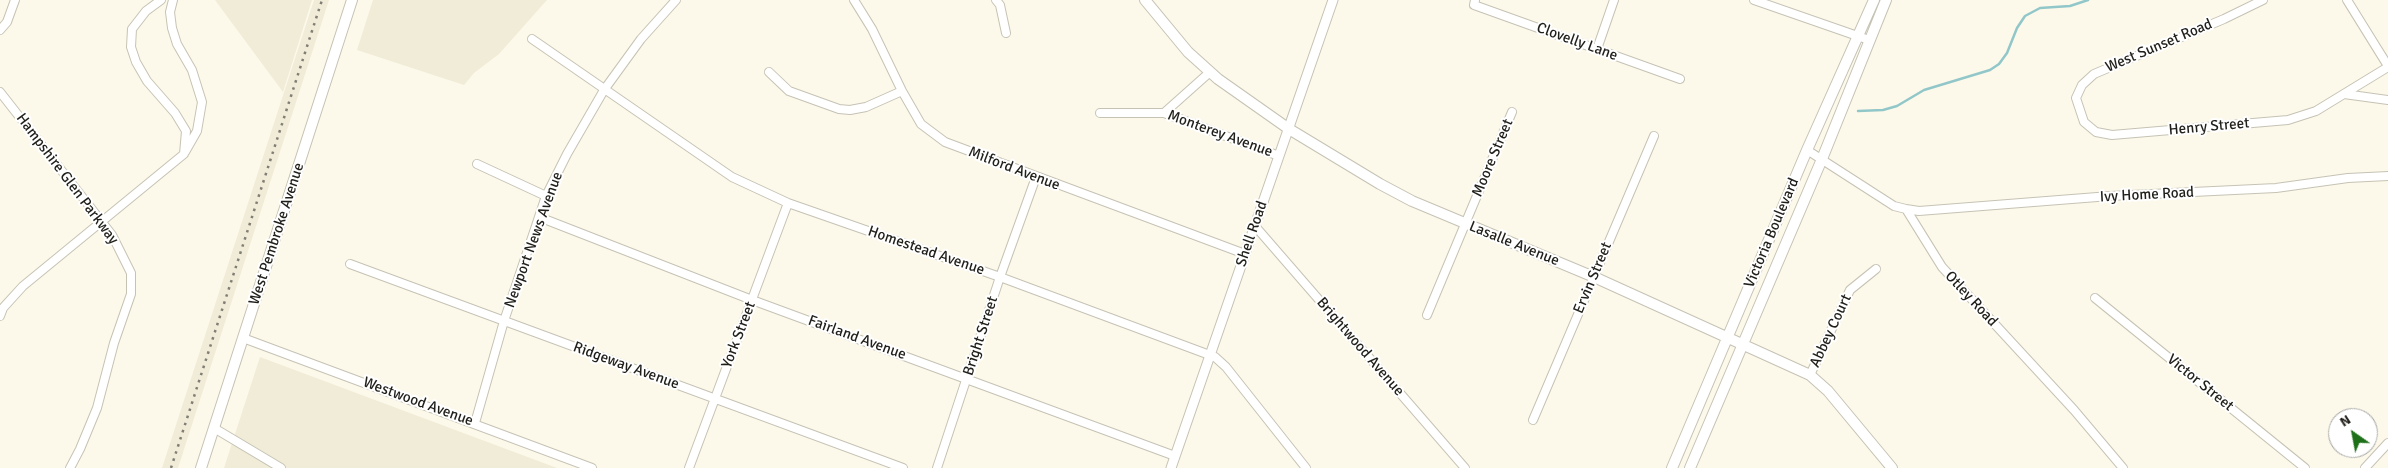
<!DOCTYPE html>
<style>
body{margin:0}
#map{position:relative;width:2388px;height:468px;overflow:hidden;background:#fcf9eb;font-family:Signika,sans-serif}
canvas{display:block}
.north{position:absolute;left:2328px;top:408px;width:50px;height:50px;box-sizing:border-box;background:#fff;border:1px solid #a6a5a3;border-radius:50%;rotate:327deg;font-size:14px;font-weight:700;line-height:20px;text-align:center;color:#201f1a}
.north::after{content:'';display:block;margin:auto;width:18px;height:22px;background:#1d7018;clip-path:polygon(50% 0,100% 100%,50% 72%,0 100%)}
</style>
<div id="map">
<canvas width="2388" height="468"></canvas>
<div class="north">N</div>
</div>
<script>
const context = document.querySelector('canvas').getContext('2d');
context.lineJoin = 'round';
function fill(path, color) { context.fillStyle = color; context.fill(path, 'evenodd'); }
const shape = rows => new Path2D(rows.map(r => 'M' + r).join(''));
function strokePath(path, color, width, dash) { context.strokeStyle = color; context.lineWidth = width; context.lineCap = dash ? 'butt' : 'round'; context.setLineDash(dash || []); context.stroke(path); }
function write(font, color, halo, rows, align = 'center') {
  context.font = font + ' Signika,sans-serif'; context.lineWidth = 4; context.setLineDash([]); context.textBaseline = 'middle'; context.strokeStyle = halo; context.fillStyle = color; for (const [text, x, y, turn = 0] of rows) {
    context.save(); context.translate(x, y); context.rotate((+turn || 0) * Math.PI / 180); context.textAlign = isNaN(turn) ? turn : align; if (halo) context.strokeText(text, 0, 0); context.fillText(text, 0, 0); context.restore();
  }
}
fill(shape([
 [215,0,312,0,283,92],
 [314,0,329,0,178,468,162,468],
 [373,0,547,0,499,54,474,73,464,85,357,50],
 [260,357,557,468,224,468]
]), '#f1ecd7');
strokePath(shape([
 [1858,111,1883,110,1897,106,1924,90,1990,70,1999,64,2007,53,2017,28,2025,16,2040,8,2070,6,2088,0]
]), '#92c7c9', 2.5);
const minor = shape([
 [173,0,170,12,172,28,177,44,192,70,202,102,197,131,185,152],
 [854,0,872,29,902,91,921,124,945,142,1245,254],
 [996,0,1000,5,1006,33],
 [1475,0,1474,5,1680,79],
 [1754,0,1869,40],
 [2263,0,2224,19,2094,74,2082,85,2076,98,2084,122,2096,132,2112,135,2288,120,2316,111,2388,67],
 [2347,0,2388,66],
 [0,30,7,22,15,0],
 [532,39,732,177,788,203,1000,277,1215,357,1226,367,1306,468],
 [1597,49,1614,0],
 [769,72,789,91,839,109,850,110,866,107,902,91],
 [0,92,112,235,131,273,131,294,114,343,97,408,80,449,70,468],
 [2344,94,2388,100],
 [1100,113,1164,113,1279,156],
 [1164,113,1210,72],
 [1807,150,1894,206,1906,209,1942,267,2074,410,2123,468],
 [477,164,546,196],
 [1906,209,1919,211,2110,196,2276,188,2348,178,2388,176],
 [539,217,752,300,1175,456],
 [1255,226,1465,468],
 [350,264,903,468],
 [2095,298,2305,468],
 [1427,315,1512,112],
 [0,316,3,308,23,286,184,154,186,131,175,113,147,81,136,62,131,47,132,29,146,11,161,0],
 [243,338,592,468],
 [1810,375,1850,290,1876,269],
 [1533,420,1654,136],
 [475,423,504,321,546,196,567,154,604,90,641,39,676,0],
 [214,428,281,468],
 [689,468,788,203],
 [937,468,1000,277,1036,177],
 [2365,468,2388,443]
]);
const tertiary = shape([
 [1171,468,1333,0]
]);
const secondary = shape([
 [1145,0,1188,52,1218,79,1289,129,1380,184,1412,201,1594,277,1810,375,1828,391,1892,468],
 [201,468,352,0],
 [1672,468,1807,150,1874,0],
 [1690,468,1822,159,1886,0]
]);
strokePath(minor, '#c6c3b5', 10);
strokePath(tertiary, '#c6c3b5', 11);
strokePath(secondary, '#c6c3b5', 12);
strokePath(minor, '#fff', 8);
strokePath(tertiary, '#fff', 9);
strokePath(secondary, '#fff', 10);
strokePath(shape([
 [171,468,322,0]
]), '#807e75', 2.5, [2.5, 5]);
write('15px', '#201f1a', '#fff', [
 ["Clovelly Lane",1577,42,20],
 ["West Sunset Road",2159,46,-23],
 ["Henry Street",2209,127,-5],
 ["Monterey Avenue",1220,134,20],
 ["Moore Street",1493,158,-67],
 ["Milford Avenue",1014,169,21],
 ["Hampshire Glen Parkway",67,179,53],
 ["Ivy Home Road",2147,195,-3],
 ["Victoria Boulevard",1772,233,-67],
 ["West Pembroke Avenue",277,234,-72],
 ["Shell Road",1252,234,-71],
 ["Newport News Avenue",534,240,-70],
 ["Lasalle Avenue",1514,244,22],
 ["Homestead Avenue",926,251,19],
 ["Ervin Street",1593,278,-67],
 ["Otley Road",1971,299,47],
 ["Abbey Court",1831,331,-65],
 ["York Street",739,335,-69],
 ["Bright Street",981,336,-72],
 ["Fairland Avenue",857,338,20],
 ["Brightwood Avenue",1360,347,49],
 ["Ridgeway Avenue",626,366,20],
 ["Victor Street",2200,383,39],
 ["Westwood Avenue",418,402,20]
]);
</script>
